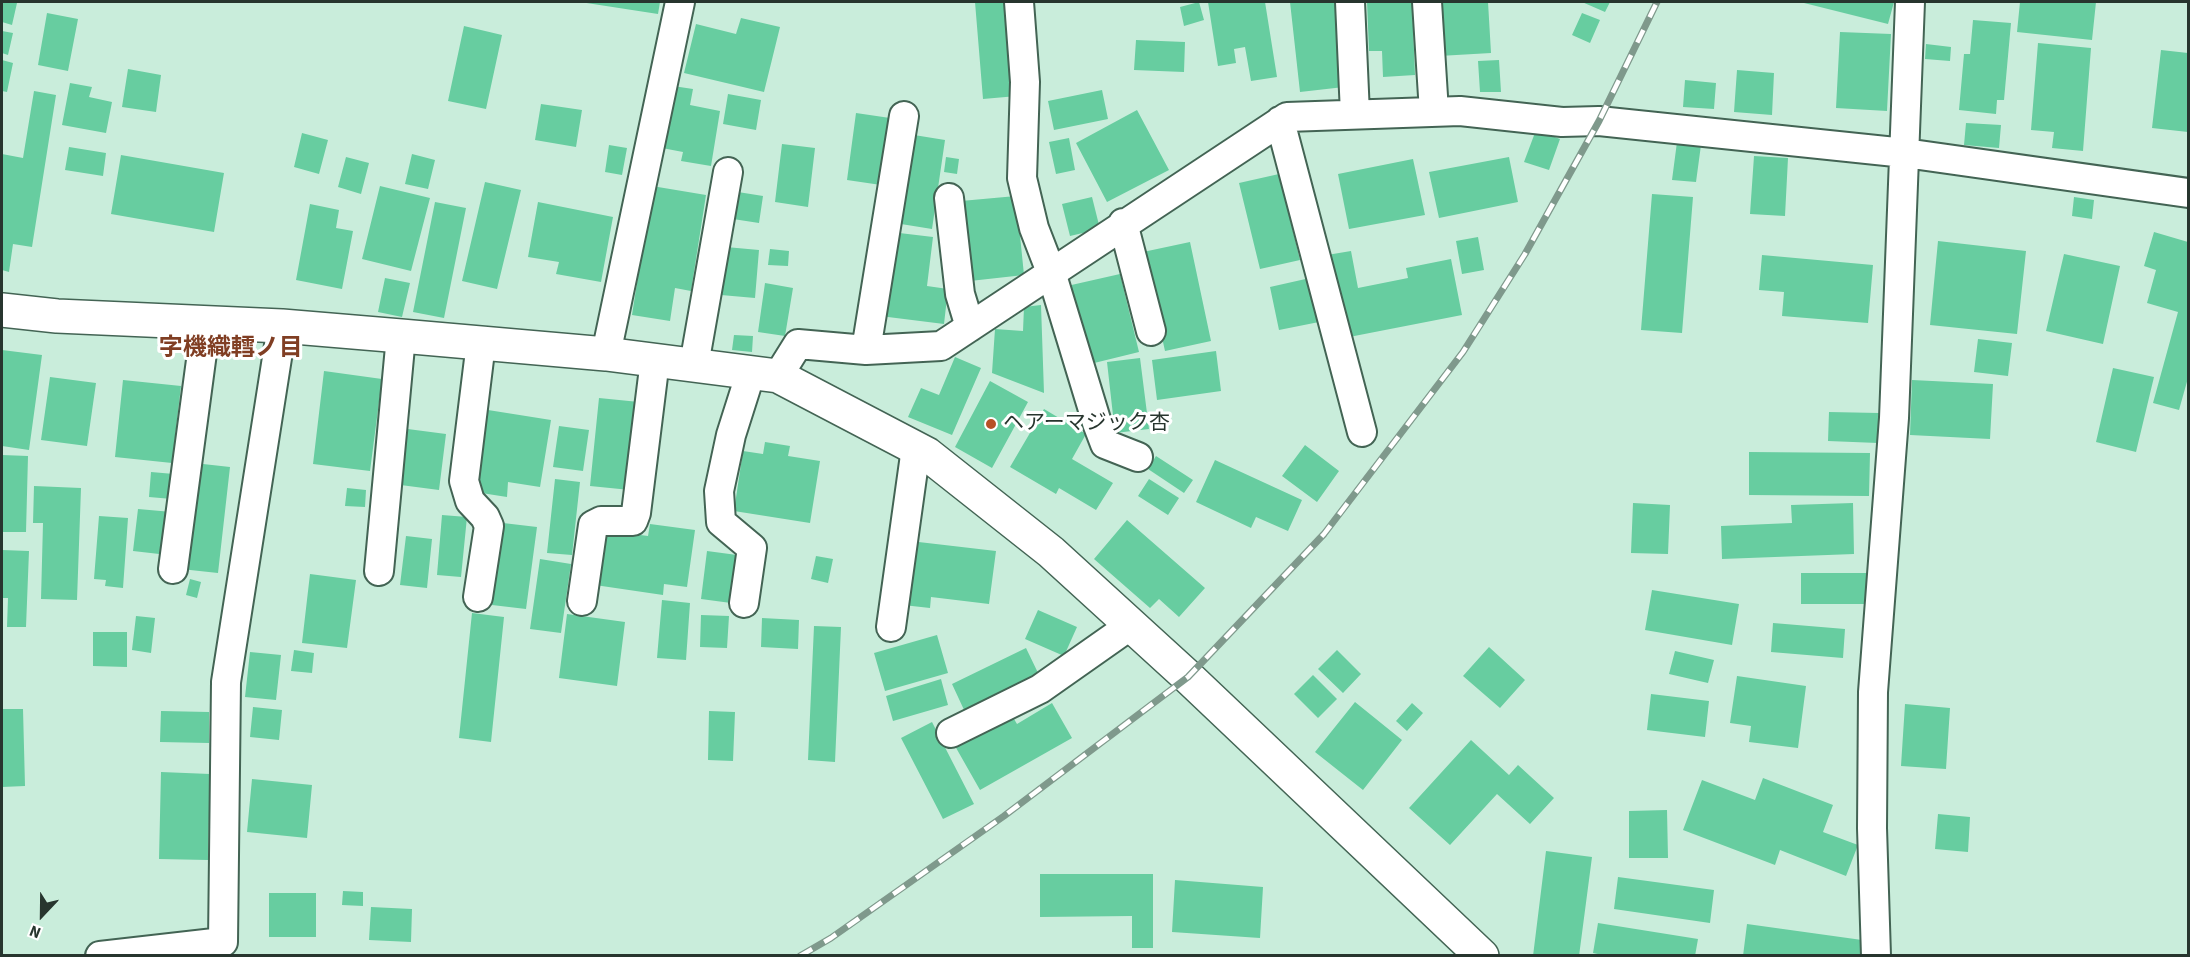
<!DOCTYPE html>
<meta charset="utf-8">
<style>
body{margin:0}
#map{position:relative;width:2190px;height:957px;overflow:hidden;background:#c9eddb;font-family:"Source Sans 3",sans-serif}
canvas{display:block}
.frame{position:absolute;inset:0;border:3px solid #27352e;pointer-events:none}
.north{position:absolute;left:12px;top:885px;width:60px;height:60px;-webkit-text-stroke:4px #fff;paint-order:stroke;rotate:202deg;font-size:16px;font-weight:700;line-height:24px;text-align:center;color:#27352e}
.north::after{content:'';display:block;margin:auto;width:21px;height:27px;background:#27352e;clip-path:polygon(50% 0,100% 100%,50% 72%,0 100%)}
</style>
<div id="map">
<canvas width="2190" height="957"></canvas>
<div class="frame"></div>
<div class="north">N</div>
</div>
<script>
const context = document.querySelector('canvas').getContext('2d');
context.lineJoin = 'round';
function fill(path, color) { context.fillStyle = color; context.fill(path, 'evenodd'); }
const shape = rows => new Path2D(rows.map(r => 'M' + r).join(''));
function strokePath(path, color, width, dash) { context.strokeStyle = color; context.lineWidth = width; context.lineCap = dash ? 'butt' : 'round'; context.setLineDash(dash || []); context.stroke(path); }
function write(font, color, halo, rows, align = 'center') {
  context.font = font + ' "Source Sans 3","Noto Sans JP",sans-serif'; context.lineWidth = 6; context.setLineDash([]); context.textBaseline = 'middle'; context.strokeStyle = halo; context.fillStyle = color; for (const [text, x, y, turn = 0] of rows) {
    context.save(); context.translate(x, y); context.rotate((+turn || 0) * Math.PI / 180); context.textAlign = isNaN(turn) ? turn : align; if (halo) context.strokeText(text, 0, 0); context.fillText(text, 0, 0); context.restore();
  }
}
fill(shape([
 [2,2,17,3,12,25,2,22],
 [580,2,660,2,658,14],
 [975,2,1009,2,1017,96,983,99],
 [1199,2,1204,20,1184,26,1180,7],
 [1208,2,1265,2,1277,77,1251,81,1245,47,1234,49,1236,63,1218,66],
 [1290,2,1335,2,1344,87,1300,92],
 [1367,2,1412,2,1415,75,1383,77,1382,51,1369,51],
 [1436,2,1488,2,1491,53,1439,56],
 [1582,2,1610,2,1605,12],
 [1800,2,1894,2,1888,24],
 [2020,2,2096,2,2092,40,2017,32],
 [47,13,78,19,68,71,38,65],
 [1582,13,1600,20,1590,43,1572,35],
 [741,18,780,27,764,92,684,73,696,24,736,34],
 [1973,20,2011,23,2004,100,1997,100,1996,114,1959,110,1964,54,1970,54],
 [464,26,502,35,486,109,448,101],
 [2,31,13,33,8,55,2,53],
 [1840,32,1891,34,1887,111,1836,108],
 [1136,40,1185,42,1184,72,1134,70],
 [2038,43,2091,48,2083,151,2052,148,2054,132,2031,130],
 [1926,44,1951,47,1950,61,1925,59],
 [2161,50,2188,53,2188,132,2152,128],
 [2,60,13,63,7,92,2,91],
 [1499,60,1501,92,1480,92,1478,61],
 [128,69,161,75,156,112,122,107],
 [1737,70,1774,73,1772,115,1734,112],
 [1685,80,1716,83,1714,109,1683,107],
 [70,83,92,87,89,97,112,102,106,133,62,125],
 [673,86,693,89,690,105,720,111,711,166,681,161,683,152,662,148],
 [1102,90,1108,119,1054,130,1048,101],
 [34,91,56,95,32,247,13,244,9,272,2,270,2,154,23,158],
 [728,94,761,100,756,130,723,124],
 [541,104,582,110,576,147,535,140],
 [1137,110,1169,170,1107,202,1076,143],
 [856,113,890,118,881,185,847,180],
 [1966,123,2001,125,1999,148,1964,145],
 [1536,130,1560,139,1549,170,1524,162],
 [302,133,328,140,319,174,294,167],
 [914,135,945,140,932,229,901,224],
 [1069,138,1075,170,1056,174,1049,142],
 [1677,142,1701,145,1696,182,1672,180],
 [782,144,815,148,808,207,775,202],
 [609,145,627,148,622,175,605,172],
 [69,147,106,153,103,176,65,170],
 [412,154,435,160,428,189,405,184],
 [121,155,224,173,214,232,111,214],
 [1754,156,1788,158,1785,216,1750,214],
 [346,157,369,163,361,194,338,187],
 [946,157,959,159,957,174,944,172],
 [1509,157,1518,202,1439,218,1429,172],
 [1413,159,1425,215,1349,229,1338,174],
 [1279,174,1300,260,1260,269,1239,183],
 [485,182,521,190,497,289,462,281],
 [380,186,430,198,411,271,362,259],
 [652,186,706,195,691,291,675,288,670,321,632,315],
 [738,192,763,196,759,223,733,219],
 [1652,194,1693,197,1682,333,1641,330],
 [1016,196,1024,275,970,281,961,201],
 [1092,197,1100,229,1070,236,1062,204],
 [2074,197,2094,200,2092,219,2072,216],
 [435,202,466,208,444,318,413,312],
 [538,202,613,217,601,282,556,274,559,262,528,257],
 [310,204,339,210,336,228,353,231,342,289,296,280],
 [891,232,933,237,927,286,948,289,944,324,880,316],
 [2154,232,2188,242,2188,378,2179,410,2153,403,2178,312,2147,303,2156,270,2144,266],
 [1478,237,1484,270,1462,274,1456,241],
 [1938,241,2026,251,2017,334,1930,325],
 [1190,242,1211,341,1165,351,1143,252],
 [726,247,759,250,755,298,721,295],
 [770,249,789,251,788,266,768,265],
 [1351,251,1358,288,1408,278,1406,268,1451,259,1462,315,1344,338,1327,255],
 [2064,254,2120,266,2103,344,2046,331],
 [1762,255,1873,265,1868,323,1782,316,1784,292,1759,290],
 [1120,274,1139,352,1086,365,1067,286],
 [385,278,410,283,402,317,378,312],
 [1310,278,1319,322,1279,330,1270,287],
 [765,283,793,288,785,336,758,332],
 [1041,305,1044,393,992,373,995,329,1023,331,1024,307],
 [734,335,753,336,752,352,732,350],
 [1978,339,2012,343,2008,376,1974,372],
 [2,350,42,355,29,450,2,446],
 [1216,351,1221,391,1157,400,1152,360],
 [955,357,981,368,952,435,908,417,921,388,939,395],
 [1140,358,1149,429,1115,433,1107,362],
 [2113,368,2154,377,2136,452,2096,442],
 [324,371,382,379,370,471,313,464],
 [50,377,96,383,87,446,41,440],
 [123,380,181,386,172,463,115,457],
 [1912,380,1993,384,1990,439,1910,435],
 [990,381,1028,402,992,468,955,447],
 [599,398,639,402,630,490,590,486],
 [1044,409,1086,434,1072,459,1113,483,1096,510,1059,488,1056,494,1010,467],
 [488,410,551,420,540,487,508,482,507,497,475,492],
 [1829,412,1879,413,1878,443,1828,441],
 [559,426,589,430,583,471,553,467],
 [400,428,446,434,439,490,393,484],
 [765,442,790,446,788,456,820,461,810,523,734,511,743,451,763,454],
 [1305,445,1339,471,1317,502,1282,476],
 [1749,452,1870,453,1869,496,1749,495],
 [2,455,28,456,26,532,2,532],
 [1156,456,1193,480,1184,493,1148,469],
 [1215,460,1302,500,1288,531,1256,517,1251,528,1196,502],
 [194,463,230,467,218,573,181,569],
 [151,472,174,474,172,499,149,497],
 [555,479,580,482,572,555,547,553],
 [1149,479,1179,498,1168,515,1138,496],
 [34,486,81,488,77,600,41,599,43,523,33,523],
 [347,488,366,490,365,507,345,506],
 [1633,503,1670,505,1668,554,1631,553],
 [1853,503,1854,554,1722,559,1721,526,1792,523,1791,505],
 [138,509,172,512,168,555,133,551],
 [442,515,467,517,461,577,437,575],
 [99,516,128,518,123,588,105,586,106,580,94,579],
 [1127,520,1205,588,1179,617,1159,599,1150,608,1094,559],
 [503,523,537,527,526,609,492,605],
 [650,524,695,530,687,587,664,584,663,595,595,585,602,530,648,536],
 [406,536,432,539,427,588,400,585],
 [910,541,996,551,989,604,931,597,930,608,903,605],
 [2,550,29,551,26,627,7,627,8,598,2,598],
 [707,551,737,555,731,603,701,599],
 [816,556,833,559,828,583,811,579],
 [540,559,571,564,561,633,530,629],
 [1801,573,1866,573,1867,604,1801,604],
 [310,574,356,580,347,648,302,643],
 [190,579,201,582,197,598,186,595],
 [1652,590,1739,604,1732,645,1645,630],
 [662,600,690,603,686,660,657,658],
 [1038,610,1077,627,1064,656,1025,639],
 [472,613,504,617,491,742,459,738],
 [567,614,625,622,617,686,559,678],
 [701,615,729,616,727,648,700,647],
 [136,616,155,618,151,653,132,650],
 [762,618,799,620,798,649,761,647],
 [1773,623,1845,629,1843,658,1771,652],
 [814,626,841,627,835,762,808,760],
 [93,632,127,632,127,667,93,666],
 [937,635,948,673,885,691,874,653],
 [1489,647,1525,680,1500,708,1463,676],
 [1026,648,1040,677,965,712,952,684],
 [294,650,314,653,312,673,291,671],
 [1337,650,1361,674,1343,693,1318,669],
 [1675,651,1714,660,1708,683,1669,674],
 [250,652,281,655,276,700,245,697],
 [1313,675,1337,699,1318,718,1294,694],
 [1737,676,1806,686,1798,748,1749,742,1751,726,1730,723],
 [941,679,948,705,893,721,886,696],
 [1651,694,1709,701,1705,737,1647,730],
 [1355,702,1402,740,1363,790,1315,752],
 [1052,703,1072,738,980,790,955,746,1011,714,1017,724],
 [1412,703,1423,713,1407,731,1396,721],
 [1905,704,1950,708,1946,769,1901,766],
 [253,707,282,710,279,740,250,737],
 [2,709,23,709,25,786,2,787],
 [161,711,209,712,209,743,160,742],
 [709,711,735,712,733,761,708,760],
 [932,722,974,804,943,819,901,738],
 [1471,740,1509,775,1518,765,1554,798,1530,824,1497,794,1450,845,1409,808],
 [161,772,210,774,208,860,159,859],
 [1763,778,1833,805,1823,832,1858,845,1846,876,1780,850,1775,865,1683,830,1702,780,1755,800],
 [252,779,312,785,307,838,247,832],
 [1667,810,1668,858,1629,858,1629,811],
 [1938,814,1970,817,1968,852,1935,849],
 [1546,851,1592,857,1579,956,1533,956],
 [1040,874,1153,874,1153,948,1132,948,1132,916,1040,917],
 [1618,877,1714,890,1710,923,1614,909],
 [1175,880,1263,887,1260,938,1172,932],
 [343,891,363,892,363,906,342,905],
 [269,893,316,893,316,937,269,937],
 [371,907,412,909,411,942,369,940],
 [1598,923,1698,939,1695,956,1607,956,1593,953],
 [1747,924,1862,940,1860,956,1743,956]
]), '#67cda0');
const street = shape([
 [1019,2,1025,82,1022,178,1034,228,1051,272,1097,423,1105,444,1138,457],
 [1350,2,1355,114],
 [1427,2,1434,112],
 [1280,121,1362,432],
 [949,198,960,294,970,327],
 [1123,223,1151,331],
 [866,350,904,116],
 [606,354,680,2],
 [694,365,728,172],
 [778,376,798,344,866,350,941,346,1287,117,1460,111,1562,122,1599,121,1905,153,2188,193],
 [173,569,206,323],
 [379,571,401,336],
 [478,597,489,526,485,517,470,501,464,481,481,343],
 [582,601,593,525,601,521,633,521,636,513,655,360],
 [744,603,752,548,721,522,719,491,731,435,751,372],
 [891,627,916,448],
 [951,733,1040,689,1131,625],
 [100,956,223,942,226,682,282,326],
 [1876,956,1872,828,1873,692,1894,418,1910,2]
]);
const secondary = shape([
 [2,310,57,316,282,326,401,336,606,354,778,376,927,454,1051,552,1188,677,1482,956]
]);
strokePath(street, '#436454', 32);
strokePath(secondary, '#436454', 36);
strokePath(street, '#fff', 28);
strokePath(secondary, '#fff', 33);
const rail = shape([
 [800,956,831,938,1004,816,1188,677,1324,534,1463,352,1525,254,1599,121,1657,2]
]);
strokePath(rail, '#7f998c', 7);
strokePath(rail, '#fff', 4.5, [14]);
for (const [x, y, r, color] of [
 [991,424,6,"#b75026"]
]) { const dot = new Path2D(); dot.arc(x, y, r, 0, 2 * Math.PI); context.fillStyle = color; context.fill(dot); strokePath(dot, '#fff', 2); }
write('21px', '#27352e', '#fff', [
 ["ヘアーマジック杏",1003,424]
], 'left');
write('bold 24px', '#803e23', '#fff', [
 ["字機織轌ノ目",231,350]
]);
</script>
